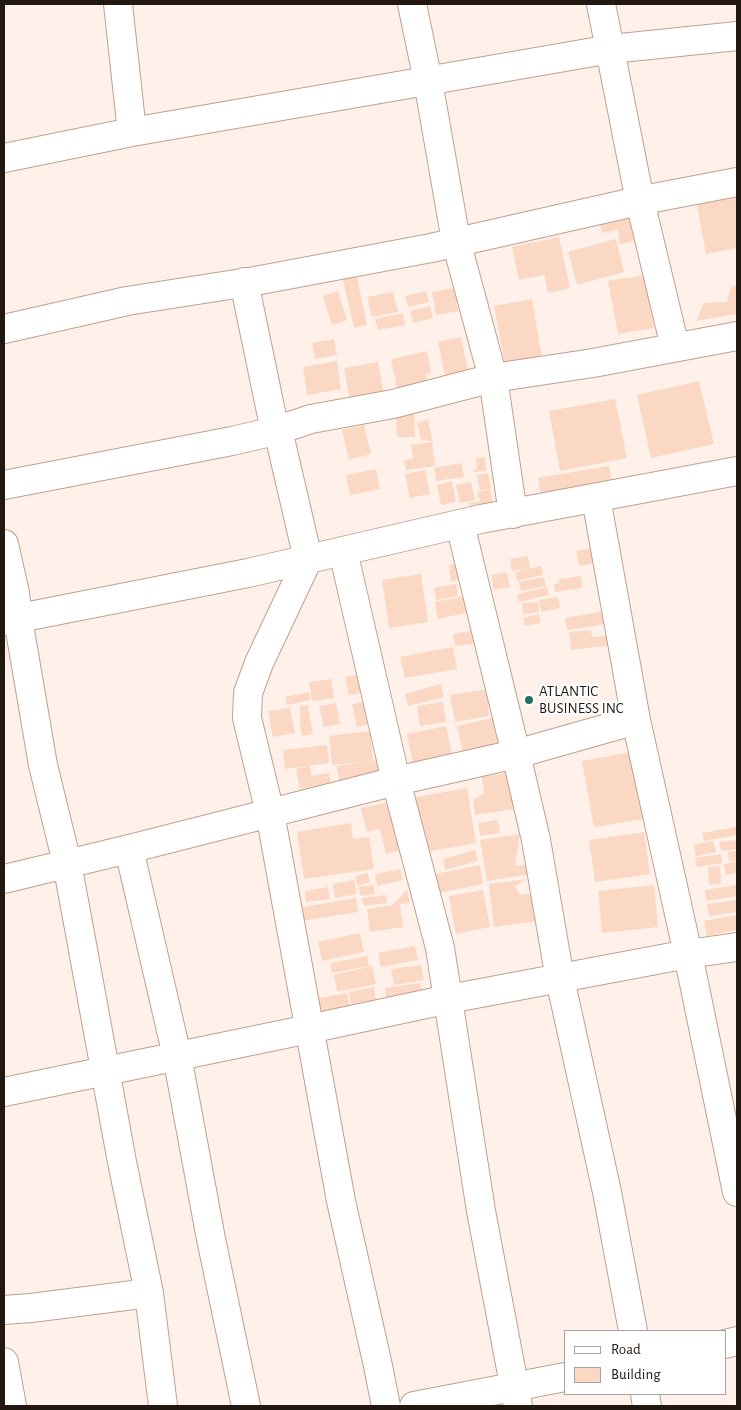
<!DOCTYPE html>
<style>
body{margin:0}
#map{position:relative;width:741px;height:1410px;overflow:hidden;background:#fff1e9;font-family:"Alegreya Sans",sans-serif}
canvas{display:block}
.frame{position:absolute;inset:0;border:5px solid #231811;pointer-events:none}
.legend{position:absolute;left:564px;top:1330px;width:162px;height:65px;box-sizing:border-box;background:#fff;border:1px solid #a7a3a0;margin:0;padding:6px 9px;list-style:none;font-size:15px;color:#231811}
.legend li{display:flex;align-items:center;gap:10px;height:25px}
.legend b{width:25px;border:1px solid #a7a3a0}
</style>
<div id="map">
<canvas width="741" height="1410"></canvas>
<div class="frame"></div>
<ul class="legend">
<li><b style="height:6px;background:#fff"></b>Road</li>
<li><b style="height:14px;background:#fad8c4"></b>Building</li>
</ul>
</div>
<script>
const context = document.querySelector('canvas').getContext('2d');
context.lineJoin = 'round';
function fill(path, color) { context.fillStyle = color; context.fill(path, 'evenodd'); }
const shape = rows => new Path2D(rows.map(r => 'M' + r).join(''));
function strokePath(path, color, width, dash) { context.strokeStyle = color; context.lineWidth = width; context.lineCap = dash ? 'butt' : 'round'; context.setLineDash(dash || []); context.stroke(path); }
function write(font, color, halo, rows, align = 'center') {
  context.font = font + ' "Alegreya Sans",sans-serif'; context.lineWidth = 4.5; context.setLineDash([]); context.textBaseline = 'middle'; context.strokeStyle = halo; context.fillStyle = color; for (const [text, x, y, turn = 0] of rows) {
    context.save(); context.translate(x, y); context.rotate((+turn || 0) * Math.PI / 180); context.textAlign = isNaN(turn) ? turn : align; if (halo) context.strokeText(text, 0, 0); context.fillText(text, 0, 0); context.restore();
  }
}
fill(shape([
 [737,197,737,248,706,254,697,205],
 [640,211,645,239,620,244,618,230,602,233,599,219],
 [559,237,570,288,548,293,544,275,519,280,512,247],
 [616,239,624,272,577,285,568,252],
 [356,273,367,325,354,328,342,275],
 [645,275,654,328,618,334,608,281],
 [737,285,737,314,696,321,704,303,727,302,731,286],
 [454,288,458,311,436,315,432,292],
 [338,291,347,320,332,325,323,296],
 [426,291,429,302,408,307,405,296],
 [393,292,398,312,372,317,367,297],
 [532,299,542,358,505,365,494,306],
 [430,306,433,318,413,323,410,311],
 [403,313,405,325,378,330,375,319],
 [461,337,469,375,446,380,438,342],
 [334,339,337,355,315,359,312,343],
 [427,351,431,373,426,374,429,387,398,394,391,359],
 [337,361,341,389,307,395,303,367],
 [378,362,384,395,350,401,344,368],
 [699,381,714,444,651,458,637,395],
 [615,399,627,458,560,471,549,411],
 [396,412,414,412,415,437,397,437],
 [428,420,433,441,421,440,417,422],
 [364,425,371,454,349,460,342,430],
 [432,442,435,466,406,470,404,460,413,459,411,445],
 [485,457,486,471,474,472,474,470,477,468,476,458],
 [461,463,464,477,436,481,434,468],
 [609,466,614,490,542,502,538,478],
 [376,469,380,489,350,495,346,475],
 [425,470,430,494,410,498,405,474],
 [488,473,491,488,480,490,477,475],
 [452,481,456,502,441,505,437,485],
 [471,482,475,500,460,503,456,485],
 [490,489,494,507,471,512,469,503,480,501,477,492],
 [593,548,595,563,579,566,576,551],
 [528,556,530,568,512,571,510,559],
 [466,563,468,579,451,581,449,565],
 [541,566,543,575,517,581,515,572],
 [507,572,510,587,494,590,491,575],
 [421,574,428,622,389,628,382,580],
 [581,576,582,588,555,592,554,585,559,582,559,579],
 [544,577,546,586,521,591,519,582],
 [456,584,458,596,436,600,434,588],
 [547,587,549,595,519,602,517,594],
 [466,596,470,612,438,619,435,602],
 [558,597,560,608,541,612,539,600],
 [538,602,539,612,523,614,522,603],
 [604,611,606,624,567,630,565,618],
 [539,614,541,623,525,626,523,618],
 [476,617,480,643,455,646,453,634,470,631,468,618],
 [591,630,592,637,608,636,613,645,571,650,569,632],
 [453,647,457,669,405,678,400,657],
 [368,673,371,691,349,695,345,677],
 [331,679,334,698,312,701,309,682],
 [441,684,444,697,408,706,405,694],
 [495,688,497,703,488,705,489,716,455,722,450,695],
 [309,692,310,700,287,705,285,697],
 [374,700,379,722,357,727,352,704],
 [443,702,446,722,420,726,417,706],
 [336,703,340,724,324,727,319,706],
 [308,705,313,734,302,736,300,723,300,706],
 [290,708,295,733,273,737,268,711],
 [501,716,507,743,463,753,457,726],
 [446,726,452,754,413,763,407,734],
 [370,731,373,761,379,760,381,775,339,781,337,766,369,761,332,765,329,736],
 [327,745,329,763,285,769,283,750],
 [632,752,644,819,594,827,582,761],
 [310,766,312,776,329,773,331,783,300,789,296,769],
 [508,773,514,809,475,815,473,800,484,793,482,777],
 [467,788,476,843,425,852,416,797],
 [398,800,410,848,386,854,380,829,367,832,361,808],
 [498,820,500,833,480,836,478,823],
 [351,823,353,839,369,837,374,869,304,879,297,832],
 [736,827,737,835,704,841,702,833],
 [644,832,650,874,595,882,589,840],
 [520,834,515,866,529,864,531,874,487,881,480,840],
 [737,840,737,849,721,851,719,842],
 [713,841,716,852,696,856,694,845],
 [475,850,478,861,445,870,443,859],
 [737,851,737,860,729,861,728,852],
 [721,854,722,863,697,867,695,858],
 [737,861,737,873,726,875,724,864],
 [480,865,483,884,439,893,435,874],
 [720,866,721,884,709,885,708,867],
 [400,869,403,880,377,886,375,874],
 [368,873,370,882,358,886,355,876],
 [527,879,515,886,520,895,534,893,538,921,494,927,489,884],
 [354,880,357,894,335,898,333,884],
 [373,885,375,894,360,896,359,887],
 [654,885,658,927,602,933,598,891],
 [736,885,737,896,706,901,705,890],
 [328,887,330,899,306,902,305,891],
 [407,890,410,903,400,904,403,927,370,932,367,909,392,905],
 [483,890,490,927,456,934,449,896],
 [386,895,387,903,364,906,362,898],
 [356,898,358,912,301,921,298,908],
 [737,900,737,912,709,916,707,904],
 [737,915,737,930,707,936,704,921],
 [360,933,364,952,322,961,318,942],
 [415,946,418,960,381,967,378,953],
 [367,956,369,966,332,973,330,963],
 [421,965,424,980,394,985,391,969],
 [372,966,376,984,337,992,334,975],
 [420,983,422,994,386,999,385,988],
 [374,987,376,1000,351,1004,349,992],
 [347,993,350,1009,317,1016,314,999]
]), '#fad8c4');
const minor = shape([
 [118,4,132,132],
 [412,4,428,81,456,241,493,378,513,514],
 [601,4,640,201,675,347],
 [4,158,132,132,611,49,737,36],
 [244,282,275,431,281,443,308,559,259,663,248,693,247,718,270,813,341,1201,378,1366,386,1406],
 [4,329,127,301,255,281,431,248,643,200,737,182],
 [4,485,232,441,275,431,311,419,393,404,493,378,593,363,737,336],
 [596,498,636,720,688,954,737,1192],
 [460,524,516,754,536,840,560,979,607,1192,633,1331],
 [4,544,15,593,18,619,43,765,67,863,122,1162,149,1293,163,1406],
 [343,551,396,781,440,948,481,1211,518,1406],
 [4,621,248,573,481,519,737,471],
 [129,849,177,1056,211,1239,246,1406],
 [4,879,129,849,396,781,516,754,636,720],
 [4,1092,309,1029,449,999,688,954,737,947],
 [4,1310,31,1308,149,1293],
 [725,1344,737,1341],
 [4,1362,12,1406],
 [645,1394,647,1406],
 [414,1406,565,1377]
]);
strokePath(minor, '#c0a08e', 30);
strokePath(minor, '#fff', 28);
for (const [x, y, r, color] of [
 [529,700,5,"#226d68"]
]) { const dot = new Path2D(); dot.arc(x, y, r, 0, 2 * Math.PI); context.fillStyle = color; context.fill(dot); strokePath(dot, '#fff', 2); }
write('15px', '#231811', '#fff', [
 ["ATLANTIC",539,691],
 ["BUSINESS INC",539,708]
], 'left');
</script>
